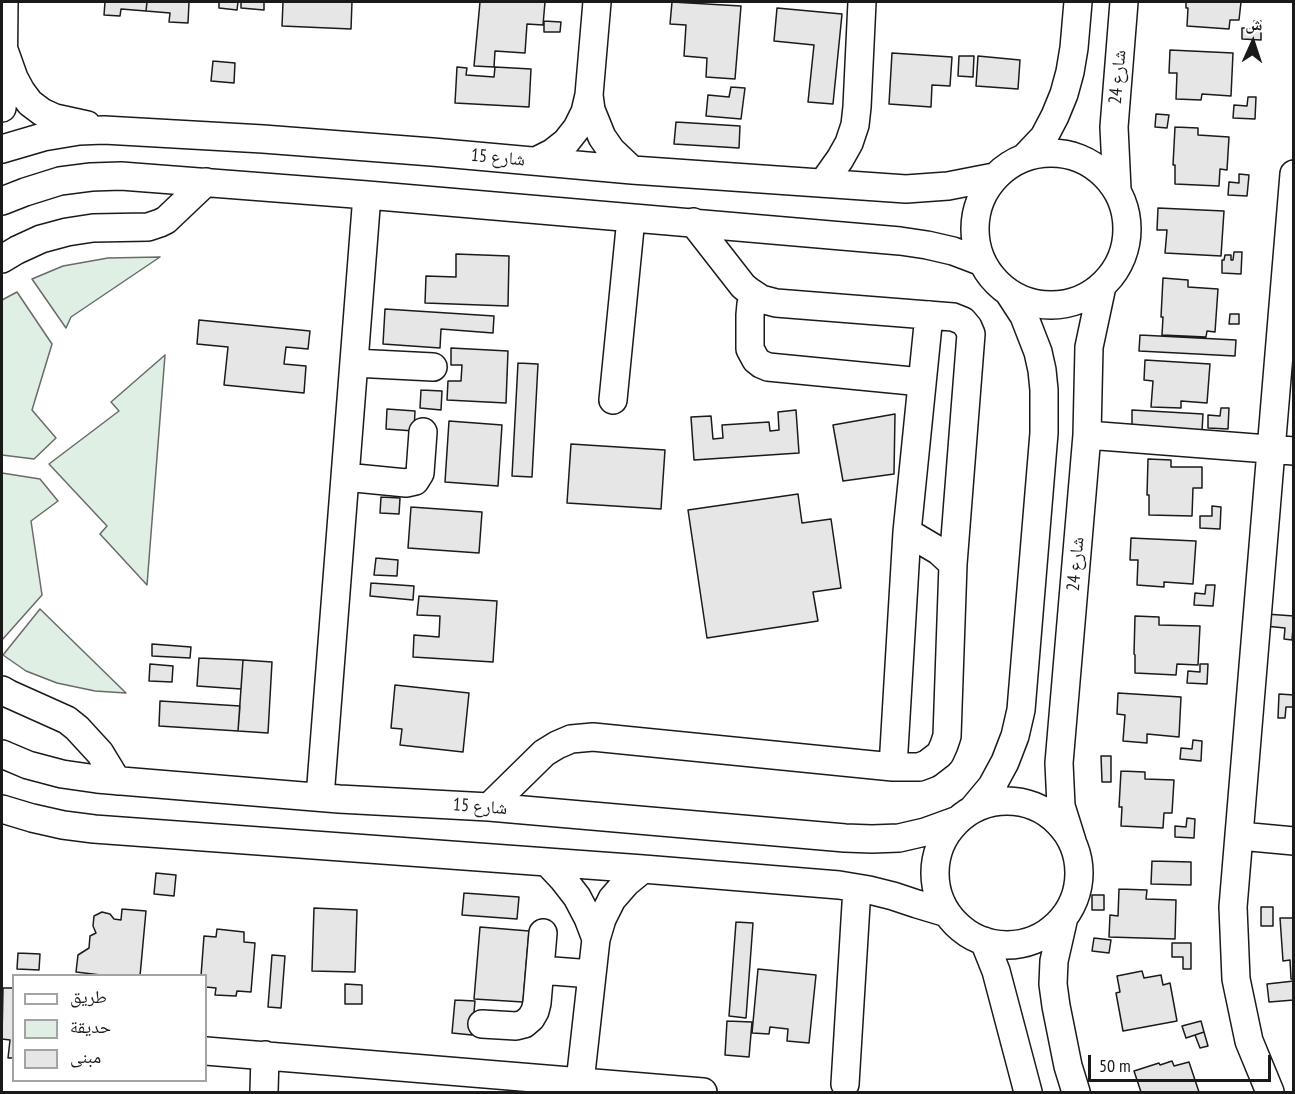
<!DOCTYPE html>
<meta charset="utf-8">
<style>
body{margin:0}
#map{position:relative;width:1295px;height:1094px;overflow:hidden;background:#fff;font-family:"PT Sans Narrow","Noto Naskh Arabic",sans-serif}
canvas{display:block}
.frame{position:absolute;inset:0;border:3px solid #1a1a1a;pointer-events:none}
.legend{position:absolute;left:12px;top:974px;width:195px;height:108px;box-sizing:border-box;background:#fff;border:2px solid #a3a3a3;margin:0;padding:8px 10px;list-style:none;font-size:18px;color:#1a1a1a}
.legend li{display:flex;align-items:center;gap:12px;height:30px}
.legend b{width:30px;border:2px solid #a3a3a3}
.north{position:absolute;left:1223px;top:12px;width:60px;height:60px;-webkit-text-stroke:4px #fff;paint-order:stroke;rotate:3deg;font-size:16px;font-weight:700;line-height:24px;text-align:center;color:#1a1a1a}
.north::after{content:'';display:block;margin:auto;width:21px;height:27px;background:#1a1a1a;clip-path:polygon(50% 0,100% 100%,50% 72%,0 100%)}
.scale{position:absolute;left:1088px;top:1055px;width:183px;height:27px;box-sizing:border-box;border:3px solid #1a1a1a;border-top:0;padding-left:8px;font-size:18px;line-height:21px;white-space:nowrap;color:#1a1a1a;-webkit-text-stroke:4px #fff;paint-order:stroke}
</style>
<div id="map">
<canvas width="1295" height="1094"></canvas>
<div class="frame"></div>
<ul class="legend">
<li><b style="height:8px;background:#fff"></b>طريق</li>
<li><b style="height:16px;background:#e0efe3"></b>حديقة</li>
<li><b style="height:16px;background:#e6e6e6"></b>مبنى</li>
</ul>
<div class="north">ش</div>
<div class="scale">50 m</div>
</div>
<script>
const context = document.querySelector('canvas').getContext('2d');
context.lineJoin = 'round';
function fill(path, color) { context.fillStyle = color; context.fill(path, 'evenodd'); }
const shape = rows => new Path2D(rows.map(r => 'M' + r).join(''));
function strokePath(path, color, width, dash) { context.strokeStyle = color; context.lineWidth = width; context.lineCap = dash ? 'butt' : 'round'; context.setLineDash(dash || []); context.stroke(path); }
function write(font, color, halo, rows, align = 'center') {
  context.font = font + ' "PT Sans Narrow","Noto Naskh Arabic",sans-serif'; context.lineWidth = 4.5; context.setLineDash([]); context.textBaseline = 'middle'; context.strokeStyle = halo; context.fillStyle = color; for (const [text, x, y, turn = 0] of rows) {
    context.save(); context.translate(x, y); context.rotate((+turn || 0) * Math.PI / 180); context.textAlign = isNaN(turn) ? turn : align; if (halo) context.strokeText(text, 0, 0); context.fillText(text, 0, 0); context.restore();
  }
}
const green = shape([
 [160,257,71,317,66,328,32,279,63,266,108,258,160,257],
 [17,292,52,344,32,410,56,438,34,459,2,455,2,300,17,292],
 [165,355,147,585,100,534,107,526,49,464,119,411,111,402,165,355],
 [2,473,40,479,58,501,31,521,42,595,2,640,2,473],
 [40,609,126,693,95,691,57,683,26,671,3,655,40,609]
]);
fill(green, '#e0efe3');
strokePath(green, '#6a6a6a', 1.5);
const building = shape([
 [105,2,147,2,146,11,121,9,120,16,104,15,105,2],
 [147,2,189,2,188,23,169,22,170,13,146,11,147,2],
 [219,2,238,2,237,10,219,8,219,2],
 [241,2,264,2,264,10,241,8,241,2],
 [283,2,352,2,351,29,282,26,283,2],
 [480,2,545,2,543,25,527,24,525,53,495,51,494,67,474,66,480,2],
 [672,2,741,6,735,79,706,77,707,58,684,56,686,25,670,24,672,2],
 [1186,2,1241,2,1239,20,1230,20,1229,29,1187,26,1188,8,1186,8,1186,2],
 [777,8,842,14,833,104,808,102,814,45,774,41,777,8],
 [544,21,561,22,560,32,544,32,544,21],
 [1254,21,1261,21,1261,40,1242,39,1242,28,1254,28,1254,21],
 [1170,50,1233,53,1231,96,1202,94,1201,100,1176,99,1177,73,1169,73,1170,50],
 [892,53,952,57,950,86,932,85,931,107,889,104,892,53],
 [959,56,974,56,973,77,958,76,959,56],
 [978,56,1020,60,1018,89,976,86,978,56],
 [213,61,235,63,234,83,211,81,213,61],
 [457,67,467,68,466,75,494,77,495,67,531,69,529,107,455,103,457,67],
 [731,87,745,88,741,119,706,116,708,95,729,97,731,87],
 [1248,97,1256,97,1255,119,1233,118,1234,105,1247,106,1248,97],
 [1156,114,1169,115,1167,128,1155,127,1156,114],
 [676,122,740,126,739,148,674,144,676,122],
 [1175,127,1198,128,1198,135,1229,137,1227,170,1220,169,1219,186,1175,184,1175,165,1173,165,1175,127],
 [1239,174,1249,175,1247,196,1228,195,1229,182,1239,183,1239,174],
 [1158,208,1224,211,1221,256,1165,253,1167,230,1157,230,1158,208],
 [1234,252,1242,252,1241,274,1222,273,1222,260,1224,260,1225,255,1231,255,1231,260,1233,260,1234,252],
 [456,254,509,256,508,306,425,303,426,276,456,277,456,254],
 [1163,278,1188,280,1188,287,1218,289,1215,332,1207,331,1206,337,1162,335,1163,317,1161,317,1163,278],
 [385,309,494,316,493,333,441,329,440,348,383,344,385,309],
 [1230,314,1239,314,1239,324,1229,324,1230,314],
 [199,320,310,331,308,349,286,347,284,364,306,366,304,393,224,385,228,347,197,344,199,320],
 [1140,335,1236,340,1235,356,1139,351,1140,335],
 [451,348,508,351,506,403,447,400,448,381,461,381,462,365,451,365,451,348],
 [1145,360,1210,364,1207,403,1181,401,1181,408,1151,407,1153,381,1144,380,1145,360],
 [518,363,538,364,532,477,512,476,518,363],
 [421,390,442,391,441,410,420,408,421,390],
 [1221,408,1229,408,1228,429,1208,428,1208,415,1220,416,1221,408],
 [387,409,415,411,414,431,386,429,387,409],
 [796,410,799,453,694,460,691,417,711,416,713,439,723,438,722,425,769,422,770,431,779,430,778,412,796,410],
 [1132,410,1203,414,1202,431,1132,427,1132,410],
 [895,414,894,474,843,481,833,425,895,414],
 [449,421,502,425,498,486,445,482,449,421],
 [571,444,665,450,661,509,567,503,571,444],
 [1148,459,1171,460,1171,467,1202,467,1202,488,1193,488,1192,516,1149,515,1149,495,1147,495,1148,459],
 [798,494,802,523,831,519,841,588,813,592,818,621,707,638,688,510,798,494],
 [381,497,400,498,399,514,380,513,381,497],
 [1212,506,1221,507,1220,529,1200,528,1200,516,1212,516,1212,506],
 [411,507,482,512,479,553,408,548,411,507],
 [1131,538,1196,541,1193,584,1164,582,1164,587,1137,585,1138,560,1130,560,1131,538],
 [376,558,398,560,397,576,374,575,376,558],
 [371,583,414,586,413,600,370,596,371,583],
 [1206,585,1215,585,1213,606,1194,605,1195,593,1205,594,1206,585],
 [419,596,497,601,493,662,413,657,414,635,439,637,440,616,417,615,419,596],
 [1266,614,1294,616,1292,640,1284,639,1285,628,1265,626,1266,614],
 [1135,616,1159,617,1159,625,1200,626,1198,665,1177,664,1176,675,1135,673,1135,655,1134,654,1135,616],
 [152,644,191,647,190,658,152,656,152,644],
 [199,658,243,660,241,689,197,686,199,658],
 [243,660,272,662,268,733,238,731,243,660],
 [150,664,173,666,172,682,149,681,150,664],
 [1200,664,1208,664,1207,684,1187,683,1188,671,1200,672,1200,664],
 [395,685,469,693,463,752,400,745,402,729,391,728,395,685],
 [1118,693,1181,697,1179,737,1147,734,1147,743,1123,741,1125,715,1117,714,1118,693],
 [1279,694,1294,695,1294,707,1286,707,1285,718,1278,718,1279,694],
 [160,701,240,706,238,731,159,726,160,701],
 [1193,740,1202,741,1201,761,1180,759,1181,748,1192,749,1193,740],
 [1101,756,1111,756,1111,782,1102,782,1101,756],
 [1121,771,1145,772,1145,779,1174,780,1172,813,1164,813,1163,828,1121,826,1122,807,1119,807,1121,771],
 [1187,818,1195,819,1194,838,1175,837,1175,826,1186,827,1187,818],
 [1152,861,1191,862,1191,885,1151,884,1152,861],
 [156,873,176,875,174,896,154,894,156,873],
 [1119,889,1147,890,1146,899,1176,900,1175,939,1109,937,1110,915,1118,916,1119,889],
 [464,893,519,897,517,919,462,915,464,893],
 [1092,895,1104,895,1104,910,1092,910,1092,895],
 [1261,907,1273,907,1273,926,1261,926,1261,907],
 [314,908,357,910,355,972,312,971,314,908],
 [122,909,146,911,140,976,109,976,76,972,78,955,89,948,90,936,96,933,93,926,94,916,102,912,110,914,114,919,121,920,122,909],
 [1280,918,1294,918,1294,979,1291,979,1290,960,1283,961,1280,918],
 [736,922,753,923,746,1018,729,1016,736,922],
 [480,927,529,931,523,1002,474,999,480,927],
 [217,929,244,932,244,942,255,943,251,992,237,991,236,996,215,995,216,988,206,987,206,976,201,976,204,936,216,937,217,929],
 [1094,938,1111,940,1109,953,1092,951,1094,938],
 [1172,943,1191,943,1191,969,1183,969,1183,957,1172,957,1172,943],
 [18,953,40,954,39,970,17,969,18,953],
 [272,955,285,956,281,1008,268,1007,272,955],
 [758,969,816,975,809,1043,787,1041,788,1029,770,1027,769,1034,752,1033,758,969],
 [1142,971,1144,978,1161,975,1163,985,1170,983,1177,1021,1123,1031,1116,993,1120,992,1117,976,1142,971],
 [1294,981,1294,1000,1269,1002,1267,984,1294,981],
 [345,984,362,985,362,1004,345,1004,345,984],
 [3,988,14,988,14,1058,8,1058,10,1040,2,1039,3,988],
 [455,1000,475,1001,472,1035,452,1033,455,1000],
 [727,1021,752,1022,749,1057,725,1055,727,1021],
 [1201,1021,1204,1032,1186,1038,1182,1026,1201,1021],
 [1204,1032,1208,1046,1200,1048,1195,1035,1204,1032],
 [1172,1061,1174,1066,1189,1062,1199,1092,1141,1092,1134,1071,1159,1063,1160,1065,1172,1061]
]);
fill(building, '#e6e6e6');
strokePath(building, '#1a1a1a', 1.5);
const minor = shape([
 [3,47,14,78,21,91,30,103,42,112,55,118,87,125],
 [589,95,591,110,602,137,611,150,632,170],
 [2,108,3,100,4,2],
 [2,149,43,137,79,131,104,130,263,139,432,152,632,170,906,189,948,186,994,177],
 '975 229a76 76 0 1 1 152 0a76 76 0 1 1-152 0Z',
 [1026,156,1044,137,1055,116,1064,94,1070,72,1074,48,1078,2],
 [536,161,552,153,566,142,577,128,585,112,589,95,597,2],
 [823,183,840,159,849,143,855,125,857,107,862,2],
 [1117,189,1114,127,1124,2],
 [2,201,25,192,60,181,91,177,121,176,367,195,900,241,927,245,953,251,982,262],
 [2,259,17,250,41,239,67,232,93,228,148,227,160,223,166,220,206,182],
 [755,296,751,304,750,315,750,349,756,360,761,364,768,367,922,382],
 [354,363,433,367],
 [613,400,631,218],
 [1087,435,1294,451],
 [345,477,406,483,415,481,420,473,423,432],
 [907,532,939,551,953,564],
 [2,690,9,694,67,720,77,728,100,753,117,781],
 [2,754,28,765,62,774,97,779,339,799,489,807,845,838,872,839,899,838,925,832,958,820],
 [893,767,907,532,929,315],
 [320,797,367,195],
 '935 873a72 72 0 1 1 144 0a72 72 0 1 1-144 0Z',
 [489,807,544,753,557,745,571,739,593,737,893,767,919,767,927,764,940,754,944,745,947,736,953,564,971,334,968,327,963,321,953,317,776,303,761,299,749,291,743,286,693,222],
 [2,809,32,818,63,825,94,829,643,869,839,885,869,890,893,896,917,904,947,913],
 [972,810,992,786,1005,762,1015,736,1021,710,1044,433,1044,390,1042,370,1038,352,1024,316,1009,293],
 [1240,836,1294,841],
 [1072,841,1061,806,1059,763,1087,435,1089,347,1102,286],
 [547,862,563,879,577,897,588,918,596,939],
 [1064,917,1054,961,1053,984,1056,1006,1068,1066,1076,1092],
 [984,941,996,971,1028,1092],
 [540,970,592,974],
 [482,1024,516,1026,524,1024,531,1018,535,1011,537,1003,543,933],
 [206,1051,703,1092],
 [580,1082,596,939,602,919,612,899,626,883,643,869],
 [845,1084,857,888],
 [264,1092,265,1055],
 [1270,1092,1249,1041,1236,979,1233,907,1294,174]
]);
strokePath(minor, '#1a1a1a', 30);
strokePath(minor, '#fff', 27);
write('18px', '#1a1a1a', '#fff', [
 ["شارع 24",1118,77,-85],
 ["شارع 15",498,158,5],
 ["شارع 24",1076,564,-85],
 ["شارع 15",480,807,4]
]);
</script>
